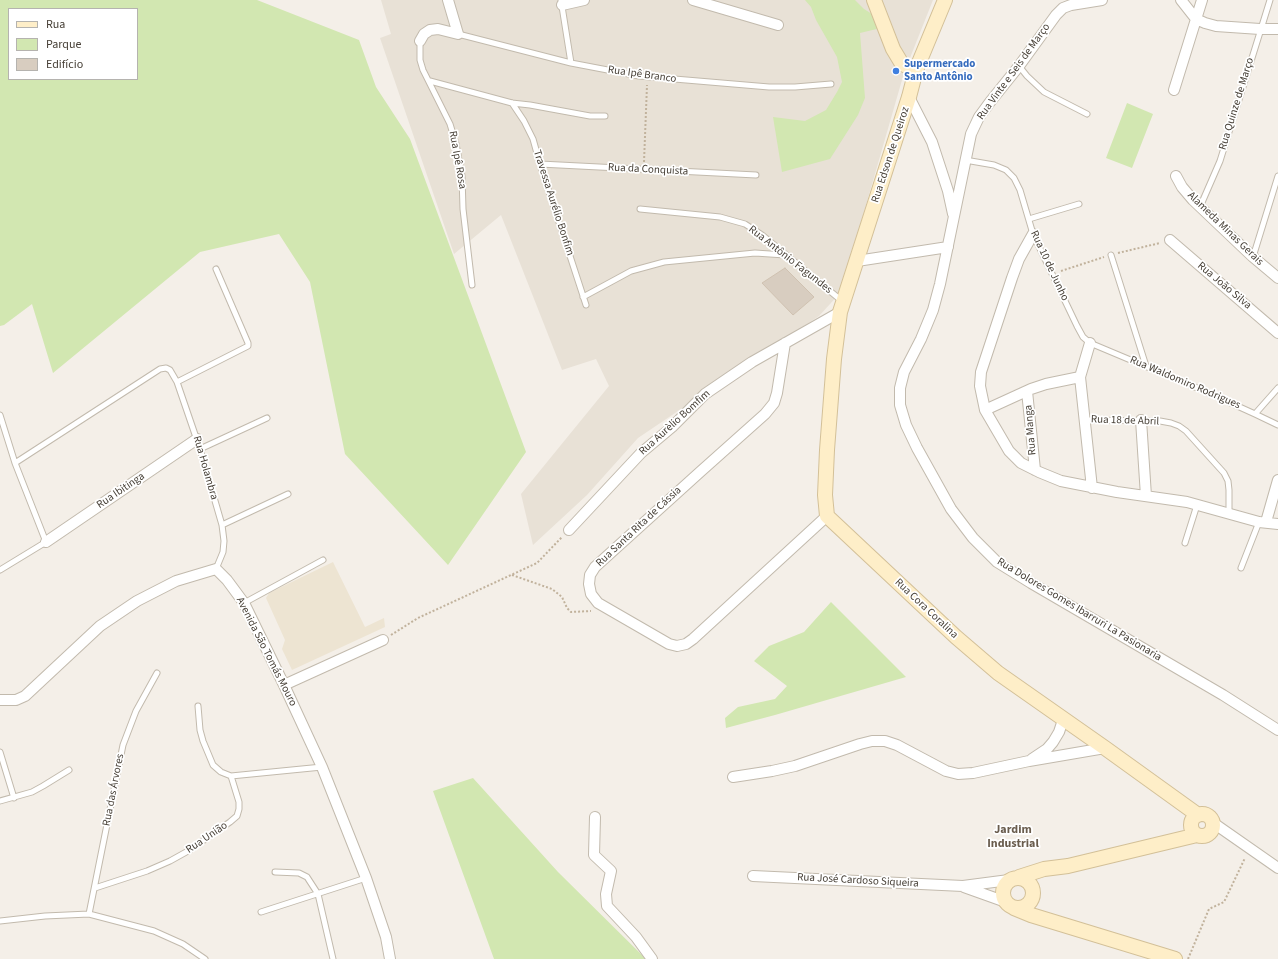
<!DOCTYPE html>
<meta charset="utf-8">
<style>
body{margin:0}
#map{position:relative;width:1278px;height:959px;overflow:hidden;background:#f4efe8;font-family:"Source Sans 3",sans-serif}
canvas{display:block}
.legend{position:absolute;left:8px;top:8px;width:130px;height:72px;box-sizing:border-box;background:#fff;border:1px solid #b5b3af;margin:0;padding:5px 7px;list-style:none;font-size:12px;color:#474037}
.legend li{display:flex;align-items:center;gap:8px;height:20px}
.legend b{width:20px;border:1px solid #b5b3af}
</style>
<div id="map">
<canvas width="1278" height="959"></canvas>
<ul class="legend">
<li><b style="height:5px;background:#feeec8"></b>Rua</li>
<li><b style="height:11px;background:#d2e7b1"></b>Parque</li>
<li><b style="height:11px;background:#d8cdc0"></b>Edifício</li>
</ul>
</div>
<script>
const context = document.querySelector('canvas').getContext('2d');
context.lineJoin = 'round';
function fill(path, color) { context.fillStyle = color; context.fill(path, 'evenodd'); }
const shape = rows => new Path2D(rows.map(r => 'M' + r).join(''));
function strokePath(path, color, width, dash) { context.strokeStyle = color; context.lineWidth = width; context.lineCap = dash ? 'butt' : 'round'; context.setLineDash(dash || []); context.stroke(path); }
function write(font, color, halo, rows, align = 'center') {
  context.font = font + ' "Source Sans 3",sans-serif'; context.lineWidth = 3.5; context.setLineDash([]); context.textBaseline = 'middle'; context.strokeStyle = halo; context.fillStyle = color; for (const [text, x, y, turn = 0] of rows) {
    context.save(); context.translate(x, y); context.rotate((+turn || 0) * Math.PI / 180); context.textAlign = isNaN(turn) ? turn : align; if (halo) context.strokeText(text, 0, 0); context.fillText(text, 0, 0); context.restore();
  }
}
fill(shape([
 [381,0,933,0,904,73,841,292,819,316,638,438,587,495,533,545,521,494,609,386,596,359,562,370,501,215,454,254,380,38,391,34]
]), '#e8e1d6');
fill(shape([
 [333,562,365,627,384,618,385,627,292,670,282,649,285,640,266,598,269,593]
]), '#ede4d2');
fill(shape([
 [0,0,257,0,359,40,376,87,410,139,526,452,448,565,345,454,310,282,279,234,200,252,53,373,32,304,4,325,0,326],
 [9,9,137,9,137,79,9,79],
 [805,0,855,0,864,9,872,14,881,28,860,33,865,98,858,115,830,159,782,172,773,117,805,121,826,110,837,92,842,82,837,57,816,20,811,7],
 [1127,103,1153,114,1132,168,1106,158],
 [831,602,906,677,775,715,726,728,725,718,738,707,775,699,787,686,754,661,769,646,804,632],
 [473,778,558,872,646,959,494,959,433,791]
]), '#d2e7b1');
const building = shape([
 [785,268,814,297,793,315,762,283,785,268]
]);
fill(building, '#d8cdc0');
strokePath(building, '#d0c2b1', 1);
const lane = shape([
 [561,0,571,63],
 [458,34,571,63,639,76,769,87,795,87,831,84],
 [420,41,420,60,423,70,450,124,456,144,462,176,463,209,472,285],
 [1019,66,1027,76,1044,92,1087,114],
 [430,81,512,103,530,105,590,116,605,116],
 [512,103,524,121,533,139,540,164,586,305],
 [965,160,994,165,1006,170,1014,178,1020,190,1033,234,1077,326,1083,337,1090,343,1202,390,1255,414,1278,425],
 [540,164,756,175],
 [1200,207,1220,161,1270,0],
 [640,209,720,217,745,224,762,235,842,301],
 [1029,219,1079,204],
 [1111,255,1146,366],
 [1253,257,1278,176],
 [583,297,631,271,664,262,755,253,785,255],
 [177,382,248,346,248,343,216,269],
 [1255,414,1278,388],
 [0,415,15,463,46,542,0,570],
 [1084,420,1160,421,1171,423,1179,426,1186,431,1224,473,1228,481,1229,490,1229,513],
 [200,449,267,418],
 [15,463,160,369,166,368,170,370,177,382,200,449,222,525,224,541,223,552,216,569],
 [222,525,288,494],
 [1185,543,1197,505],
 [1241,568,1259,522],
 [244,603,323,560],
 [198,706,200,730,203,741,213,765,221,772,231,776],
 [0,752,14,798],
 [0,801,32,792,43,786,69,770],
 [275,872,299,873,307,877,318,894,333,959],
 [95,888,147,871,170,861,188,851,230,822,237,816,239,809,239,802,231,776,322,767],
 [261,912,366,878],
 [89,914,123,745,136,711,157,673],
 [0,921,45,916,89,914,154,931,183,944,205,959]
]);
const street = shape([
 [693,0,778,25],
 [1102,0,1071,5,1063,8,1056,15,1019,66,990,102,979,117,971,134,940,284,933,310,921,339,904,372,900,388,900,405,906,425,917,448,951,509,973,538,997,562,1031,583,1223,695,1278,730],
 [1181,0,1196,19,1205,23,1216,26,1260,29,1278,29],
 [562,5,584,0],
 [420,41,424,34,430,30,438,29,458,34,448,0],
 [1174,90,1202,0],
 [909,97,932,142,948,191,953,214],
 [1176,176,1182,187,1193,200,1253,257,1278,278],
 [1033,234,1019,259,1012,278,981,372,980,386,985,410,1009,451,1021,463,1039,472,1061,481,1117,492,1187,502,1259,522,1278,524],
 [1170,240,1278,333],
 [857,261,948,247],
 [785,343,777,393,774,403,765,414,700,472,595,567,590,575,589,584,591,594,598,603,669,644,677,646,686,644,693,639,827,516],
 [1080,377,1092,488],
 [1027,391,1035,470],
 [985,410,1031,389,1046,384,1080,377,1090,343],
 [1141,420,1146,496],
 [1266,522,1278,480],
 [569,530,641,453,672,427,705,394,752,362,840,312],
 [46,542,197,439],
 [284,685,383,640],
 [0,700,16,700,25,696,100,626,137,601,176,581,216,569,227,580,244,603,284,685,322,767,366,878,386,937,390,959],
 [1032,759,1047,749,1053,742,1059,732,1063,720],
 [733,777,772,771,795,766,860,744,872,741,885,741,897,745,946,771,958,774,973,773,1029,761,1105,748],
 [595,817,594,855,611,871,606,894,607,906,636,937,652,959],
 [1212,822,1278,868],
 [753,876,963,886,1009,880],
 [964,887,1006,902]
]);
const secondary = shape([
 [874,0,893,49,902,64,916,70],
 [945,0,916,70,909,97,840,312,834,359,827,450,825,495,827,516,956,637,998,673,1105,748,1198,815],
 '1191 825a11 11 0 1 1 22 0a11 11 0 1 1-22 0Z',
 [1019,877,1044,869,1068,866,1197,835],
 '1003 893a15 15 0 1 1 30 0a15 15 0 1 1-30 0Z',
 [1014,908,1031,915,1175,959]
]);
strokePath(lane, '#c2baad', 7);
strokePath(street, '#c2baad', 12);
strokePath(secondary, '#d3c098', 16);
strokePath(shape([
 [644,162,647,85],
 [1118,253,1160,243],
 [1061,271,1104,257],
 [512,575,552,589,562,597,567,608,571,612,591,611],
 [391,635,418,618,537,563,562,537],
 [1188,959,1209,909,1224,902,1245,858]
]), '#c1b29c', 2, [2, 2]);
strokePath(lane, '#fff', 5);
strokePath(street, '#fff', 10);
strokePath(secondary, '#feeec8', 14);
for (const [x, y, r, color] of [
 [896,71,4,"#3f7fe0"]
]) { const dot = new Path2D(); dot.arc(x, y, r, 0, 2 * Math.PI); context.fillStyle = color; context.fill(dot); strokePath(dot, '#fff', 1.5); }
write('bold 11px', '#366cbe', '#fff', [
 ["Supermercado",904,65],
 ["Santo Antônio",904,78]
], 'left');
write('11px', '#474037', '#fff', [
 ["Rua Vinte e Seis de Março",1014,72,-54],
 ["Rua Ipê Branco",642,75,8],
 ["Rua Quinze de Março",1237,104,-73],
 ["Rua Edson de Queiroz",891,155,-72],
 ["Rua Ipê Rosa",457,160,80],
 ["Rua da Conquista",648,170,3],
 ["Travessa Aurélio Bonfim",553,203,72],
 ["Alameda Minas Gerais",1225,229,44],
 ["Rua Antônio Fagundes",790,260,38],
 ["Rua 10 de Junho",1049,266,65],
 ["Rua João Silva",1224,286,40],
 ["Rua Waldomiro Rodrigues",1185,383,23],
 ["Rua 18 de Abril",1125,421,2],
 ["Rua Aurèlio Bomfim",675,423,-42],
 ["Rua Manga",1031,430,-95],
 ["Rua Holambra",205,468,74],
 ["Rua Ibitinga",121,491,-34],
 ["Rua Santa Rita de Cássia",639,527,-43],
 ["Rua Cora Coralina",926,609,43],
 ["Rua Dolores Gomes Ibarruri La Pasionaria",1079,610,31],
 ["Avenida São Tomás Mouro",266,652,63],
 ["Rua das Árvores",114,790,-79],
 ["Rua União",207,838,-34],
 ["Rua José Cardoso Siqueira",858,881,3]
]);
write('bold 12px', '#6a5d4e', '#fff', [
 ["Jardim",1013,830],
 ["Industrial",1013,844]
]);
</script>
